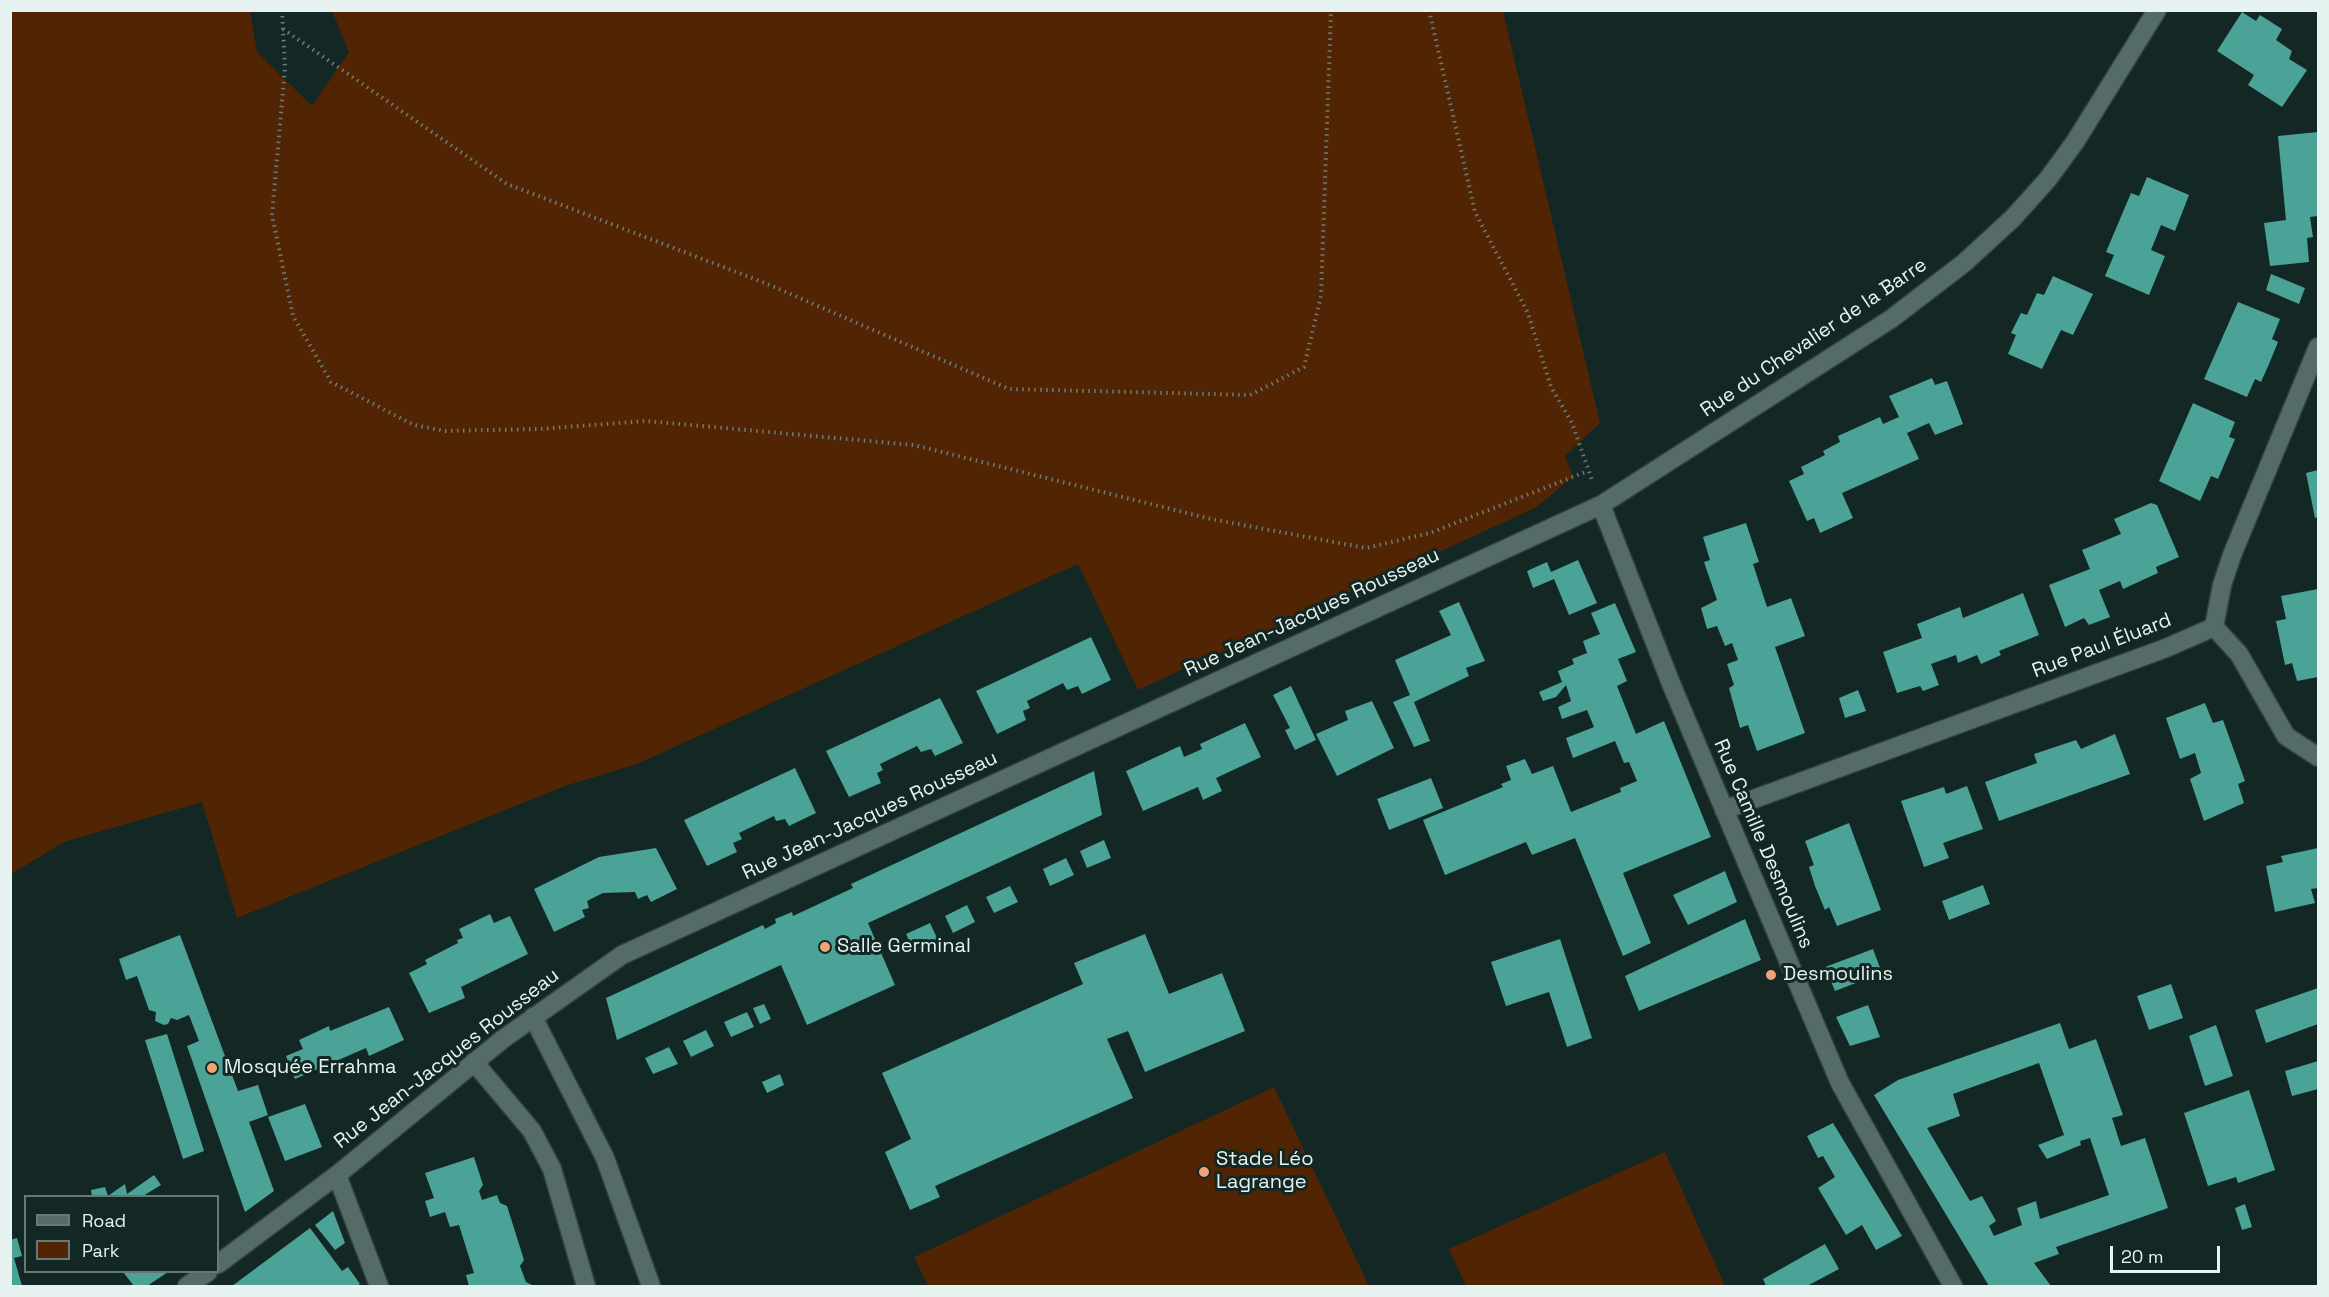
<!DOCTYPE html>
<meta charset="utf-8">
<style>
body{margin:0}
#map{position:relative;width:2329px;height:1297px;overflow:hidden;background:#132724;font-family:"Space Grotesk",sans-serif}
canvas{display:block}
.frame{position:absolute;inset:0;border:12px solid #e6f3f0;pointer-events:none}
.legend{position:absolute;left:24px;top:1195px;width:195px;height:78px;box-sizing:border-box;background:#132724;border:2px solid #677976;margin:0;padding:8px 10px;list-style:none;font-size:18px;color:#e6f3f0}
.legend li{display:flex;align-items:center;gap:12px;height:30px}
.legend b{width:30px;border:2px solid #677976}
.scale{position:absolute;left:2110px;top:1246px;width:110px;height:27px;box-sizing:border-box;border:3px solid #e6f3f0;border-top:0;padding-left:8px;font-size:18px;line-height:21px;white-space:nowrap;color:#e6f3f0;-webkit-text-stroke:4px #132724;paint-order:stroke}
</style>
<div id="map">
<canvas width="2329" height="1297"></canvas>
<div class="frame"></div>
<ul class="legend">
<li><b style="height:8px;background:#556b67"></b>Road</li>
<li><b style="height:16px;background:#512403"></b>Park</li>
</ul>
<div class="scale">20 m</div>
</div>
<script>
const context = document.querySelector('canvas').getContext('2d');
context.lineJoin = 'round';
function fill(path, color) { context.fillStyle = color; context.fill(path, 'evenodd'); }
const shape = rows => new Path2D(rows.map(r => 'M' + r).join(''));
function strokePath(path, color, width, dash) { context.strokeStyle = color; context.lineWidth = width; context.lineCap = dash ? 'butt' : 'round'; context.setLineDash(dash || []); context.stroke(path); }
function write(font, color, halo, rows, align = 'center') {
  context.font = font + ' "Space Grotesk",sans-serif'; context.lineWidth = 6; context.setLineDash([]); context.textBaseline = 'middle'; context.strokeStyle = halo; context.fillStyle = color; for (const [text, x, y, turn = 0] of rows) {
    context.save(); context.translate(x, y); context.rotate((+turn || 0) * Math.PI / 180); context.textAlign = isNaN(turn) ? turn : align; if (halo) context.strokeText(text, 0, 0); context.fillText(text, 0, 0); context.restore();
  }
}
fill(shape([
 [10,11,250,11,257,52,312,106,349,52,332,11,1503,11,1600,423,1565,456,1573,477,1535,508,1138,690,1078,564,637,764,565,786,237,918,202,802,64,842,11,874],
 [1274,1087,1369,1286,928,1286,914,1257],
 [1665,1152,1725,1286,1466,1286,1449,1249]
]), '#512403');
fill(shape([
 [2242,12,2256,21,2260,15,2282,29,2276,40,2292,51,2289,59,2307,70,2282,107,2248,85,2254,75,2217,51],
 [2318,132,2318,216,2310,217,2313,237,2307,238,2309,262,2270,266,2264,223,2286,220,2278,136],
 [2147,177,2189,195,2175,231,2161,225,2151,250,2165,256,2149,295,2105,276,2114,255,2106,252,2131,193,2139,196],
 [2271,274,2305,288,2299,304,2266,290],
 [2053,276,2093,294,2073,335,2061,330,2042,369,2008,354,2016,335,2011,333,2021,313,2027,315,2037,293,2044,295],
 [2238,302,2280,319,2272,339,2278,342,2269,364,2261,382,2255,379,2247,397,2204,379],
 [1932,378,1935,385,1947,381,1963,424,1935,435,1929,423,1907,433,1919,459,1842,493,1853,518,1820,533,1814,518,1807,521,1789,481,1804,474,1801,467,1825,455,1823,451,1840,442,1838,436,1880,417,1883,424,1899,417,1889,396],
 [2193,403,2235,422,2229,437,2235,439,2218,479,2211,476,2200,501,2159,481],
 [2318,470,2318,517,2315,518,2306,473],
 [2151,503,2157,505,2179,557,2156,567,2158,573,2123,589,2120,581,2099,590,2110,617,2089,625,2084,618,2065,627,2049,585,2090,569,2082,550,2121,534,2114,519],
 [1746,523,1759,562,1753,564,1767,607,1791,598,1805,636,1775,647,1805,733,1757,751,1748,725,1740,728,1729,688,1734,685,1727,664,1738,660,1732,643,1725,646,1717,626,1707,629,1701,608,1717,600,1704,562,1710,560,1703,537],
 [1578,560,1597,603,1569,615,1554,579,1533,588,1527,571,1547,562,1551,572],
 [2318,589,2318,677,2297,681,2292,663,2285,665,2276,621,2286,619,2281,596],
 [2023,593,2039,635,1999,651,2001,655,1981,664,1977,655,1958,663,1956,655,1931,664,1939,685,1923,691,1920,686,1897,693,1883,652,1922,638,1917,624,1960,607,1963,618],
 [1459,602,1485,661,1466,668,1469,676,1414,702,1430,741,1414,747,1393,702,1410,695,1395,660,1451,635,1439,611],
 [1615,603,1636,652,1618,659,1627,681,1617,686,1636,734,1664,721,1711,837,1623,873,1651,943,1623,956,1575,838,1532,855,1526,842,1445,875,1423,820,1503,787,1501,784,1511,780,1506,766,1525,759,1532,774,1553,766,1571,812,1621,792,1620,788,1637,781,1629,762,1624,763,1615,741,1573,758,1566,738,1594,727,1587,710,1562,719,1558,707,1571,701,1566,685,1556,697,1543,701,1539,692,1562,682,1558,671,1574,664,1572,659,1587,653,1583,641,1600,634,1591,613],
 [1091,637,1111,680,1082,694,1078,686,1067,690,1063,683,1027,701,1030,708,1023,711,1026,720,997,734,976,691],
 [1291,686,1316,740,1295,750,1285,730,1290,728,1273,695],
 [1858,690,1866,711,1845,718,1839,698],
 [940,698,963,743,935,756,931,749,921,752,917,746,880,764,883,770,877,773,881,783,849,797,826,751],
 [1372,701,1394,748,1337,776,1316,734,1348,720,1345,711],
 [2205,703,2213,723,2223,720,2245,781,2238,784,2244,803,2204,821,2190,779,2201,773,2195,753,2180,759,2166,718],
 [1245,723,1261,757,1216,778,1222,791,1203,800,1198,787,1143,811,1126,771,1180,746,1184,757,1202,749,1200,744],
 [2115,734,2130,774,1999,821,1985,782,2037,763,2034,754,2076,740,2081,749],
 [795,768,816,813,789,826,785,819,776,821,774,816,739,833,742,839,733,843,737,852,707,866,684,820],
 [1094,771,1102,815,868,923,895,985,807,1025,781,965,617,1040,606,998,763,925,765,929,776,923,775,919,792,912,793,916,853,888,851,884],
 [1431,778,1443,808,1389,830,1377,799],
 [1967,786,1983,829,1943,843,1949,858,1924,867,1901,801,1944,787,1946,794],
 [1849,823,1881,910,1837,926,1829,907,1825,910,1815,886,1809,867,1814,865,1805,841],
 [1104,840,1111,858,1087,868,1080,851],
 [656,848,677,889,651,902,647,895,638,899,635,892,603,893,587,901,589,908,582,910,585,917,554,932,534,889,599,857],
 [2318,848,2318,888,2311,889,2315,903,2275,912,2266,866,2283,862,2281,856],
 [1066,858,1074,875,1050,886,1043,869],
 [1725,871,1737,902,1688,925,1673,895],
 [1983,885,1990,904,1949,920,1942,901],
 [1010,886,1018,902,994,913,986,897],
 [967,905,975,922,953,933,945,916],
 [490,914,494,923,510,916,528,954,461,987,465,998,429,1013,409,973,427,964,425,960,458,943,457,940,463,938,459,929],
 [1745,919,1761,960,1639,1011,1625,976],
 [930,923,938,940,914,951,906,934],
 [1145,934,1169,994,1222,973,1245,1031,1145,1072,1128,1031,1107,1039,1133,1098,935,1186,940,1197,910,1210,885,1152,911,1139,882,1073,1083,984,1074,963],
 [180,935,238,1091,258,1085,268,1115,249,1122,274,1191,245,1212,187,1046,199,1041,189,1015,177,1020,171,1018,168,1024,164,1025,155,1021,156,1012,149,1010,137,976,126,980,119,959],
 [1560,939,1592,1038,1567,1047,1549,992,1506,1006,1491,962],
 [1873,949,1882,973,1835,991,1825,967],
 [2171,984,2183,1018,2149,1030,2137,996],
 [2318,988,2318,1024,2266,1043,2255,1010],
 [764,1004,771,1019,760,1024,753,1008],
 [1868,1005,1880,1037,1850,1046,1836,1017],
 [389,1007,404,1040,369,1056,366,1048,295,1079,286,1056,303,1049,299,1040,329,1026,330,1031],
 [747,1012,754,1027,731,1037,724,1022],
 [2060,1023,2069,1049,2096,1039,2123,1115,2112,1118,2121,1146,2145,1138,2168,1208,2056,1247,2059,1254,2034,1263,2051,1286,1989,1286,1874,1095,1898,1080],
 [2039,1063,2064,1135,2038,1145,2047,1159,2081,1145,2080,1141,2090,1138,2109,1195,2040,1219,2036,1201,2017,1208,2022,1225,1994,1236,1989,1226,1996,1221,1982,1196,1970,1201,1927,1128,1960,1116,1953,1094],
 [2216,1025,2233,1076,2205,1086,2189,1036],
 [706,1030,714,1046,691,1057,683,1041],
 [167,1034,204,1151,183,1159,145,1040],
 [669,1047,678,1064,653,1074,645,1058],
 [2318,1061,2318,1089,2292,1096,2285,1071],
 [780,1074,784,1085,767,1093,762,1082],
 [2249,1090,2275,1170,2238,1183,2236,1177,2208,1186,2184,1113],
 [305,1104,322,1147,285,1161,268,1117],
 [1833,1123,1902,1236,1876,1250,1862,1225,1846,1235,1818,1188,1835,1177,1823,1156,1818,1158,1807,1136],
 [474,1157,483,1185,479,1191,482,1200,497,1195,500,1203,507,1206,524,1260,520,1266,526,1282,534,1286,469,1286,466,1275,474,1273,459,1225,450,1227,445,1212,430,1217,425,1201,434,1198,425,1173],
 [154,1175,161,1185,143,1196,92,1196,91,1190,105,1187,108,1196,125,1184,127,1194],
 [2245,1204,2252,1227,2242,1230,2235,1208],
 [333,1211,345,1243,335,1250,315,1225],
 [310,1228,342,1271,348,1267,360,1284,356,1286,232,1286],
 [17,1238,22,1256,14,1258,22,1286,10,1286,10,1240],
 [1825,1244,1839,1269,1807,1286,1766,1286,1763,1279],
 [123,1272,168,1272,147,1286,134,1286]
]), '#4ba296');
const street = shape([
 [1601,505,1672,686,1840,1083,1953,1286],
 [2214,627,2222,585,2232,555,2318,347],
 [2214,627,2239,654,2286,736,2318,757],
 [1724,810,2166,648,2214,627],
 [533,1017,605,1158,651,1286],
 [474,1062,532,1131,552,1169,586,1286],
 [337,1175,379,1286],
 [218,1264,337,1175,503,1039,622,955,1601,505,1891,319,1964,263,2013,218,2048,179,2075,142,2157,10],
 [187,1286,208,1272]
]);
strokePath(street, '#33423f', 21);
strokePath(shape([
 [282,10,285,68,272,215,293,316,331,382,414,425,445,431,539,429,646,421,914,445,1211,519,1366,548,1430,533,1588,471],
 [1429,10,1475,212,1528,313,1551,387,1572,423,1592,480],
 [283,29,507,184,765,283,1009,389,1250,395,1304,367,1321,296,1331,10]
]), '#6c7d7a', 4, [1.5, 4.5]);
strokePath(street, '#556b67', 18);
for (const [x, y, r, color] of [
 [825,947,6,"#efa377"],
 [1771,975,6,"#efa377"],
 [212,1068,6,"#efa377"],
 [1204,1172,6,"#efa377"]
]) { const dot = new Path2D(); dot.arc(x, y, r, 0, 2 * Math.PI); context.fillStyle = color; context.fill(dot); strokePath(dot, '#132724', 2); }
write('20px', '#e6f3f0', '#132724', [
 ["Rue du Chevalier de la Barre",1814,338,-34],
 ["Rue Jean-Jacques Rousseau",1312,613,-25],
 ["Rue Paul Éluard",2102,646,-21],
 ["Rue Jean-Jacques Rousseau",870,816,-25],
 ["Rue Camille Desmoulins",1763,844,67],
 ["Rue Jean-Jacques Rousseau",447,1059,-38]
]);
write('20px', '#e6f3f0', '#132724', [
 ["Salle Germinal",837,947],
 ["Desmoulins",1783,975],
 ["Mosquée Errahma",224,1068],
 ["Stade Léo",1216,1160],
 ["Lagrange",1216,1183]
], 'left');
</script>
